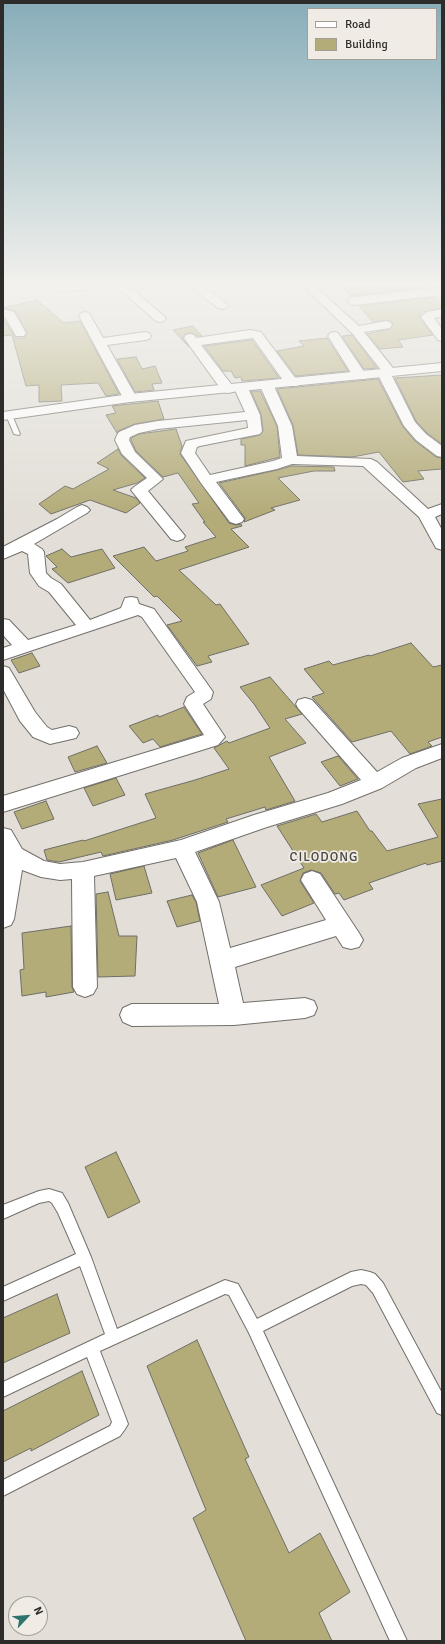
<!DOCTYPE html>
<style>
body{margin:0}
#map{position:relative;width:445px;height:1644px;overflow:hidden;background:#e3dfd8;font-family:Signika,sans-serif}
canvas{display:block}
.frame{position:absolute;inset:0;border:4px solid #2e2c2a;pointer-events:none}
.legend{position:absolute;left:307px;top:8px;width:130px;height:52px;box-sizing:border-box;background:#f0ece5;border:1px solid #a29f9a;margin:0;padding:5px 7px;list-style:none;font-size:12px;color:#2e2c2a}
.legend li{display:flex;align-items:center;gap:8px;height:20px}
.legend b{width:20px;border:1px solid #a29f9a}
.north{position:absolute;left:8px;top:1596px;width:40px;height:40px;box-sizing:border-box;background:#f0ece5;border:1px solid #a29f9a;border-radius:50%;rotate:64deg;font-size:11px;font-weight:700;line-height:16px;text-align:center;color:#2e2c2a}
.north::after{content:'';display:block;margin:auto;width:14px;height:18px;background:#2d756e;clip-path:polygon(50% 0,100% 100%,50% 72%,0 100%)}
</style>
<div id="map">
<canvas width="445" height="1644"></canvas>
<div class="frame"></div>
<ul class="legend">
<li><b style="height:5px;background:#fff"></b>Road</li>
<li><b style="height:11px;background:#b3ab78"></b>Building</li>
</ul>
<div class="north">N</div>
</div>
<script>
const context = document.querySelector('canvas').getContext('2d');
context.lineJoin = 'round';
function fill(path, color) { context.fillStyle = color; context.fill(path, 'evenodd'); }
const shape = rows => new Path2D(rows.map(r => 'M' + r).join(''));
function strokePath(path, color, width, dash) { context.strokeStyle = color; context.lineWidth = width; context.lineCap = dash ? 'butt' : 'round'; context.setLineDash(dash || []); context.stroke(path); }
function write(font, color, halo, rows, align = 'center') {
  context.font = font + ' Signika,sans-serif'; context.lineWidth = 3.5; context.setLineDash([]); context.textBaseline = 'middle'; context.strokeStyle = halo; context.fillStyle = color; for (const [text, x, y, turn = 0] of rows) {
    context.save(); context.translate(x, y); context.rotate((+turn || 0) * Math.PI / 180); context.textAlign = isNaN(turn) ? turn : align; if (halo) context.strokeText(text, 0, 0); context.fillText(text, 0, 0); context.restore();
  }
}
const building = shape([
 [342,286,420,286,423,288,351,296,342,286],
 [436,297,442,301,442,308,427,311,420,313,421,315,419,317,433,335,398,340,403,347,380,349,367,334,390,329,393,324,390,321,386,320,373,322,359,306,436,297],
 [37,300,64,323,80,321,119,394,106,396,98,383,61,385,62,401,39,402,39,385,26,386,12,335,3,336,3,318,16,338,24,338,27,332,15,311,3,308,37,300],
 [193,326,202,336,197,336,194,334,190,333,185,334,182,338,189,347,173,330,193,326],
 [352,335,377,368,364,369,342,336,352,335],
 [327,338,348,371,296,376,277,351,304,346,299,341,327,338],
 [252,340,279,378,242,381,241,377,235,378,231,371,223,371,204,346,252,340],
 [136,357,142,369,155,366,162,383,152,384,154,390,135,392,117,359,136,357],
 [442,375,442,444,427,433,416,421,395,378,442,375],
 [378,379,403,427,415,441,436,457,442,458,442,469,418,471,424,479,403,482,379,452,352,457,298,455,293,425,277,389,378,379],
 [251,391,260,391,277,426,280,457,245,466,245,445,241,445,241,439,260,435,263,431,261,414,251,391],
 [158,401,164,419,135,424,118,431,117,433,106,415,116,413,112,406,158,401],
 [176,429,182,446,180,454,229,523,236,525,241,524,242,526,231,529,249,547,179,570,216,605,220,604,249,644,208,656,212,662,197,666,167,625,182,621,157,596,154,597,113,556,144,547,156,561,188,551,185,547,216,537,203,522,205,522,192,504,199,503,178,473,163,477,136,451,131,440,131,438,139,434,176,429],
 [118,449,121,455,145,478,137,483,113,490,136,498,140,503,126,513,90,500,51,514,39,504,65,486,73,489,109,469,97,463,118,449],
 [292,466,334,467,335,471,314,471,278,478,300,500,271,508,275,510,244,522,245,518,219,483,277,470,292,466],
 [62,549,71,557,102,549,115,568,68,583,52,569,57,567,46,556,62,549],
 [411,643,433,667,442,665,442,737,428,742,432,746,410,754,391,731,352,742,312,697,324,693,304,669,329,661,333,665,369,655,370,656,411,643],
 [32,653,40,666,19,673,11,660,32,653],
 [270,677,302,714,285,719,306,743,269,757,295,801,266,810,265,807,226,819,228,822,173,840,103,856,101,852,59,862,47,860,44,850,83,840,84,841,156,818,145,794,195,780,229,769,214,748,227,741,229,743,270,728,254,704,240,687,270,677],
 [184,707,202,734,160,747,153,739,143,743,129,726,158,715,159,717,184,707],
 [97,746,107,763,75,772,68,757,97,746],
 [338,756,358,779,340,786,321,762,338,756],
 [116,778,125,795,93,806,84,788,116,778],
 [442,799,442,861,427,865,426,863,369,883,373,889,344,900,339,893,335,894,321,873,311,870,303,873,300,881,314,903,282,916,261,885,304,868,277,826,316,814,322,822,357,811,370,831,372,831,387,851,438,837,418,804,442,799],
 [46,801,54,819,22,829,14,812,46,801],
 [233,840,256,887,218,897,198,853,233,840],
 [144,866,152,893,116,900,110,874,144,866],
 [108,892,119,936,137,936,135,976,98,977,96,894,108,892],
 [192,895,196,902,200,921,177,927,167,901,192,895],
 [71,926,72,987,74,992,46,997,46,992,22,996,20,970,24,969,22,933,71,926],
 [116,1152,140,1202,108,1218,85,1167,116,1152],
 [57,1294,70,1333,3,1363,3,1318,57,1294],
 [197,1340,249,1457,245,1459,289,1553,320,1533,350,1592,319,1613,332,1641,246,1641,193,1518,206,1510,147,1366,197,1340],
 [82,1371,99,1415,31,1451,31,1448,3,1462,3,1411,82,1371]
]);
fill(building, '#b3ab78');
strokePath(building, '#6e6e67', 1);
const service = shape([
 [9,413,12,415,20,434,19,435,14,434,6,415,9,413],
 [49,1189,62,1193,68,1203,91,1257,117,1329,225,1280,238,1284,257,1319,351,1272,361,1270,370,1272,375,1274,383,1283,442,1393,442,1415,437,1413,373,1293,366,1285,361,1284,352,1286,263,1331,407,1641,390,1641,249,1333,229,1295,225,1294,100,1351,125,1416,128,1424,125,1429,120,1436,3,1496,3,1480,110,1426,112,1422,87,1357,3,1397,3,1382,105,1334,80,1266,3,1301,3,1287,76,1254,58,1213,52,1203,49,1201,39,1203,3,1219,3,1205,39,1191,49,1189]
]);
const minor = shape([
 [49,286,92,286,90,288,86,289,65,292,51,288,49,286],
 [116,286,129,286,166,318,164,321,160,322,156,321,116,286],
 [190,286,204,286,228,305,226,308,222,309,218,308,190,286],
 [313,287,317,288,359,326,386,321,390,322,392,325,390,328,364,332,397,373,392,376,415,422,426,434,442,446,442,457,437,456,416,440,404,426,377,373,381,370,352,333,309,292,307,290,309,288,313,287],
 [442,287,442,295,354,305,350,304,348,301,350,298,354,297,442,287],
 [3,309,14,312,26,333,24,336,16,336,5,317,3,317,3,309],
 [442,309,442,317,434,318,442,329,442,341,438,340,421,317,427,312,442,309],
 [85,312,89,313,103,338,145,332,149,333,151,336,149,339,145,340,107,345,137,398,135,401,130,402,125,401,123,398,79,316,81,313,85,312],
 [250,330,261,332,299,383,297,386,287,386,253,338,201,345,235,389,233,392,228,393,223,392,184,338,186,335,190,334,194,335,196,338,250,330],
 [334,332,338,333,340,336,367,376,365,379,355,379,353,376,328,336,330,333,334,332],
 [267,382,272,383,274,386,292,426,297,456,371,459,377,462,428,509,442,504,442,514,435,517,442,530,442,550,436,548,419,517,363,466,292,464,277,469,216,482,244,519,242,522,236,524,230,522,201,483,181,453,186,441,248,428,247,420,158,429,139,433,130,437,129,440,135,452,163,479,148,491,185,536,183,539,177,541,171,539,131,490,134,487,147,478,122,454,115,440,117,435,119,432,135,425,158,421,245,412,234,388,236,385,241,384,246,385,248,388,260,415,262,431,260,434,200,446,197,447,195,453,210,475,273,461,282,458,278,426,260,386,262,383,267,382],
 [82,505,87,507,90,510,87,513,34,544,42,549,44,552,46,573,51,578,61,584,90,620,121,608,125,598,131,597,137,598,139,604,154,609,213,692,211,699,203,704,225,737,218,745,3,812,3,796,204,735,184,704,187,697,195,692,142,617,138,615,3,660,3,648,12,645,3,635,3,619,9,620,28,640,76,625,49,592,39,586,30,573,28,554,22,551,3,559,3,547,57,519,77,507,82,505],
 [3,666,9,668,35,712,47,727,52,730,69,726,76,728,79,733,76,738,50,744,33,737,20,721,3,689,3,666],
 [305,698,312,700,377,772,402,758,442,744,442,758,416,768,382,788,342,804,267,827,195,852,219,902,230,948,326,920,301,880,304,874,312,871,320,874,359,933,363,940,359,947,351,949,343,947,336,936,235,967,243,1003,305,998,314,1001,317,1008,314,1015,305,1018,234,1025,132,1026,123,1022,120,1015,123,1008,132,1004,219,1004,197,902,176,858,94,876,97,987,93,994,85,997,77,994,73,987,72,879,60,880,41,877,22,870,14,919,11,925,3,928,3,828,11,830,22,849,44,861,60,864,83,862,181,840,254,815,328,793,361,780,298,708,296,704,298,700,305,698]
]);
const tertiary = shape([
 [442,363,442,371,130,402,3,420,3,412,130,394,442,363]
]);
strokePath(service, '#736f6a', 2);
strokePath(minor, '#736f6a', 2);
strokePath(tertiary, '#736f6a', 2);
fill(service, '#fff');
fill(minor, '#fff');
fill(tertiary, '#fff');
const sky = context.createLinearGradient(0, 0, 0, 516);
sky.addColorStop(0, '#87adb9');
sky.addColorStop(0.55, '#f2f1ed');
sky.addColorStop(1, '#f2f1ed00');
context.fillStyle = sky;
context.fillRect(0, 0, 445, 516);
context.letterSpacing = '1px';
write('13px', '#484540', '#f0ece5', [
 ["CILODONG",324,858]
]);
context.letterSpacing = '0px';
</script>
